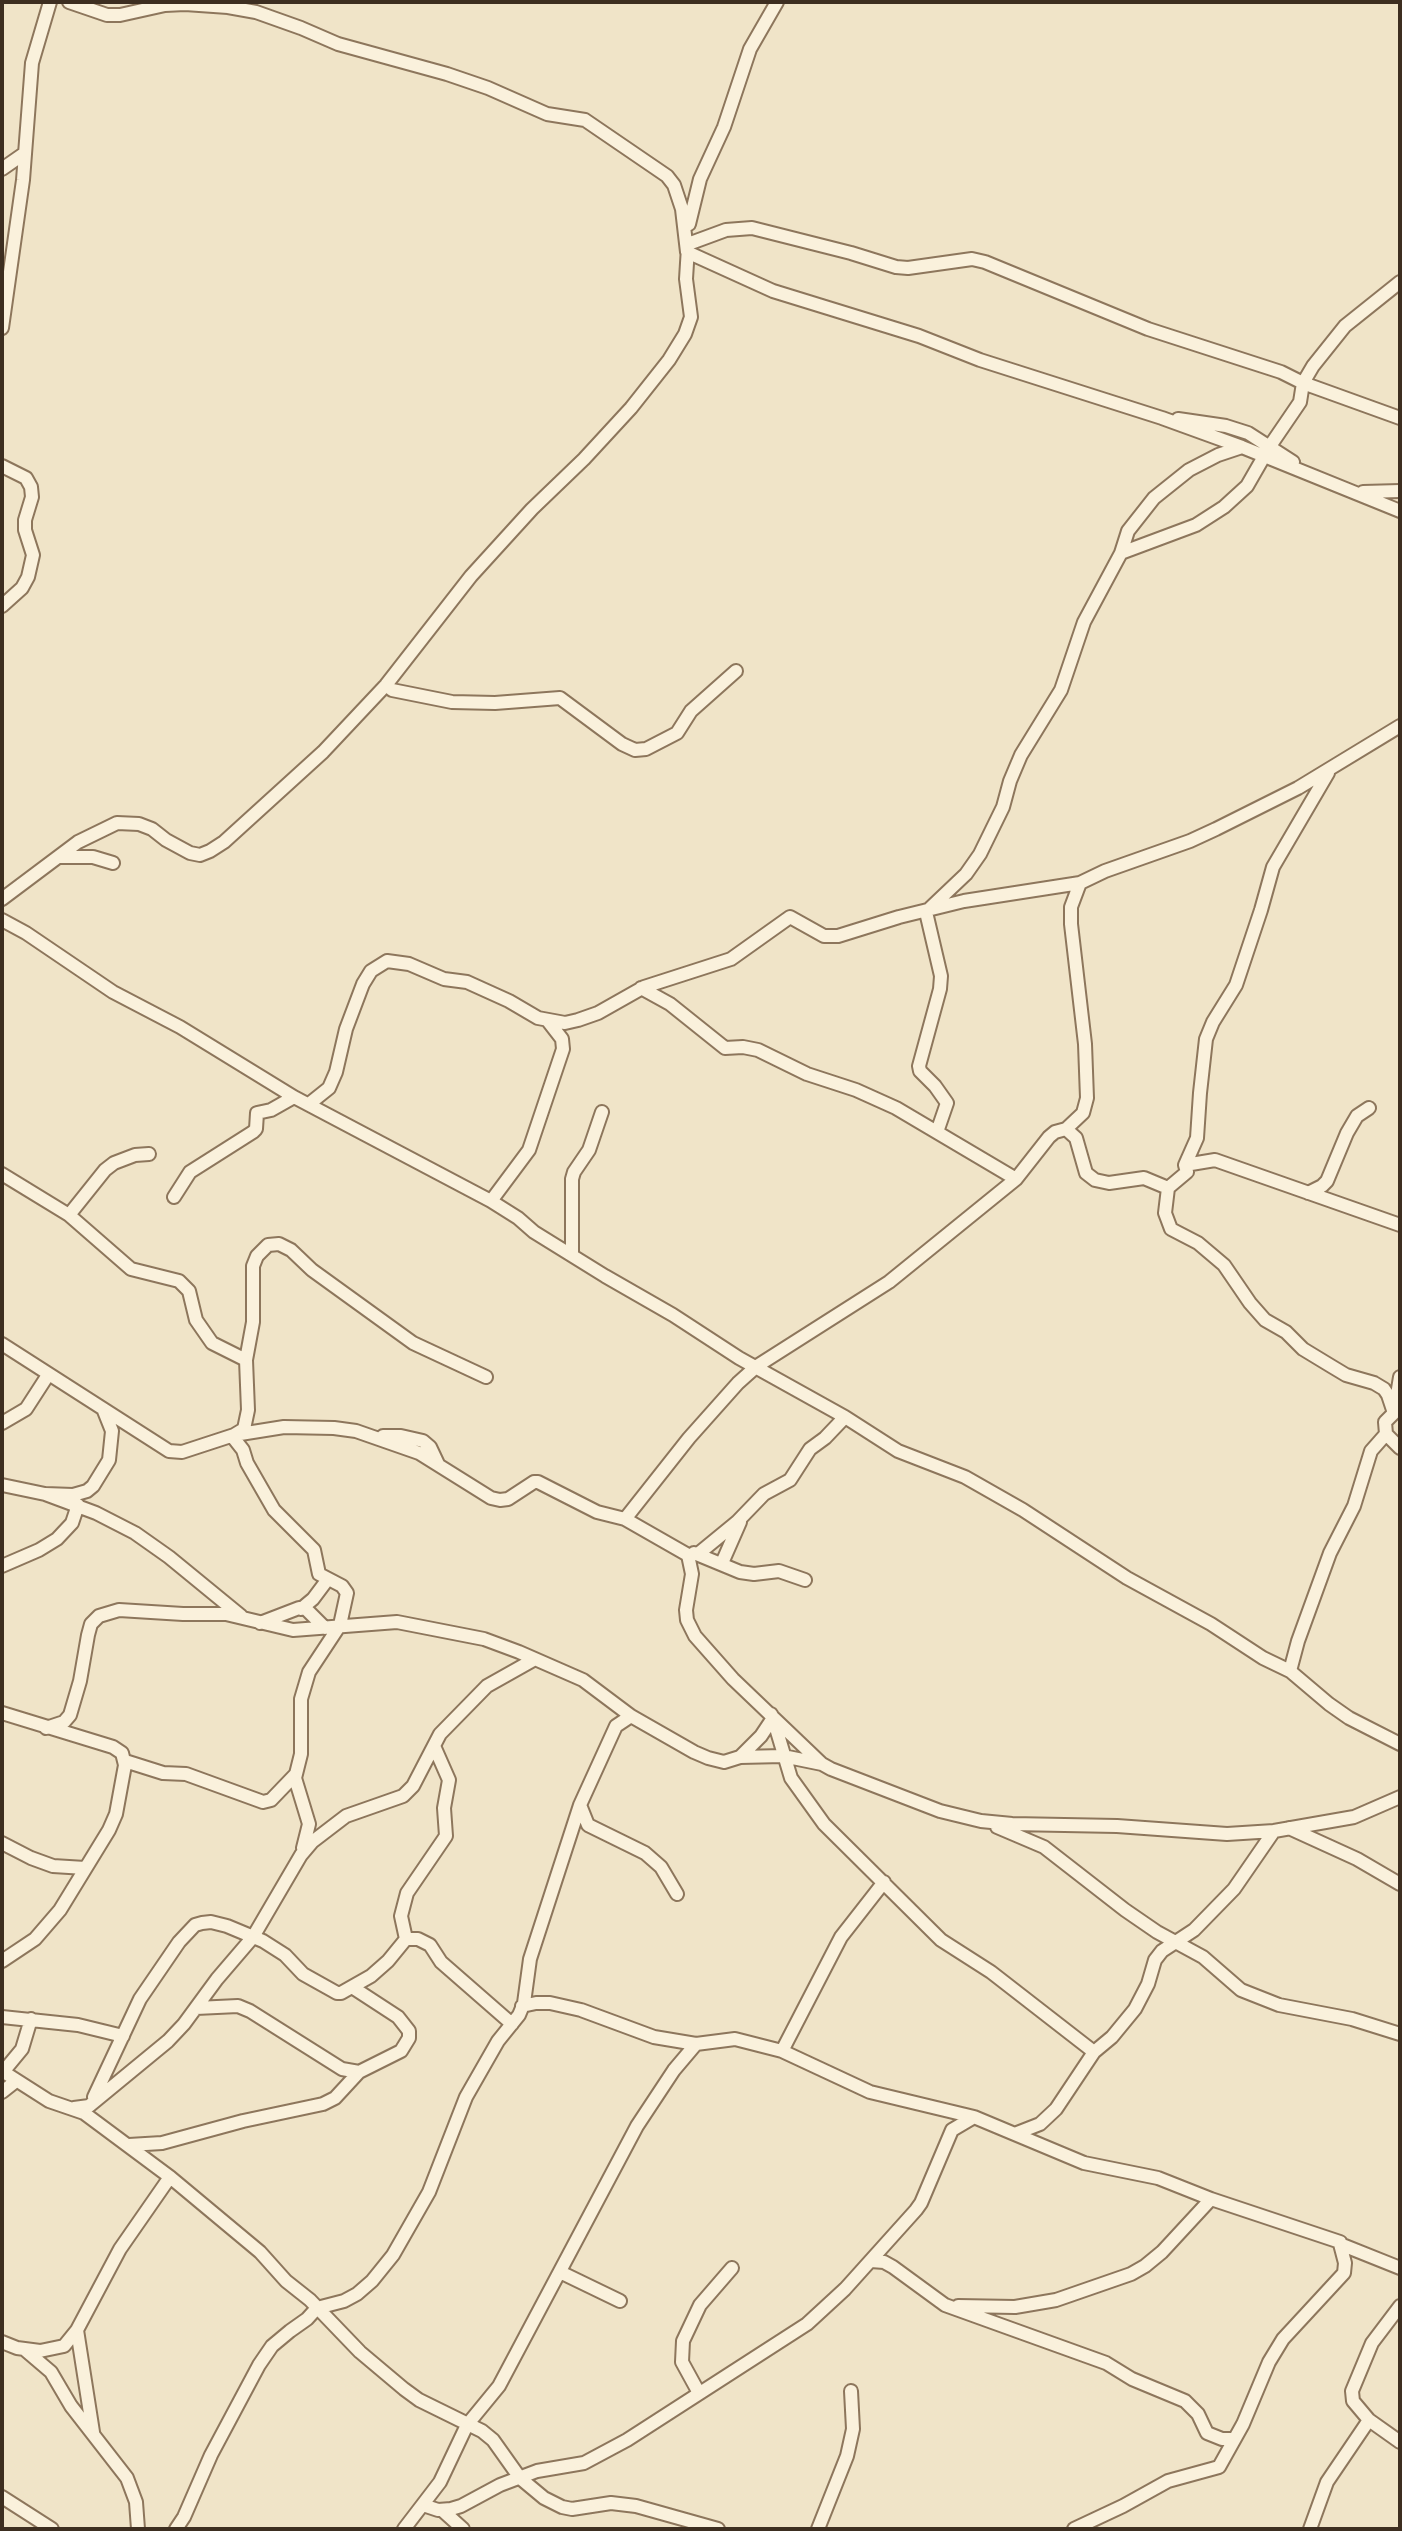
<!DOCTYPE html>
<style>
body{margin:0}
#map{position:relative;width:1402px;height:2531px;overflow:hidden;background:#f0e4c8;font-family:"Libre Baskerville",serif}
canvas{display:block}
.frame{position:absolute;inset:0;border:4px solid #3d2e20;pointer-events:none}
</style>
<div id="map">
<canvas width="1402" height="2531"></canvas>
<div class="frame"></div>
</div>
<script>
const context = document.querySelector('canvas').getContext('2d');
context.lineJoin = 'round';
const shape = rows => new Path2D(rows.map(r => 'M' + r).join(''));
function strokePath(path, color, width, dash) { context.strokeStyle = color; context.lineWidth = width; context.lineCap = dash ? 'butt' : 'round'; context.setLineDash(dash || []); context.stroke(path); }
const minor = shape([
 [69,2,107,15,120,15,165,5,185,4,228,7,256,12,301,28,338,44,447,74,488,88,547,114,585,120,667,176,674,185,682,209,687,252,773,291,919,336,980,360,1162,418,1242,447,1400,511],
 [2,169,25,153],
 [689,224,700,179,724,127,750,49,777,2],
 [688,244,726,230,752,228,851,253,896,267,908,268,972,259,985,262,1148,329,1281,372,1303,383,1400,418],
 [2,328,23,180,32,63,50,2],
 [1178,419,1226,426,1248,433,1293,462],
 [2,466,26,478,31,487,32,497,25,520,25,530,33,555,28,577,22,588,2,606],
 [1363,492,1400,491],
 [1121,553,1196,525,1224,507,1247,486,1270,446,1300,402,1303,383,1313,366,1345,326,1400,282],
 [386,685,392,690,452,702,495,703,560,698,622,744,635,750,646,749,677,733,691,711,736,671],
 [1328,773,1273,867,1261,910,1236,985,1213,1022,1206,1039,1200,1093,1197,1138,1185,1165,1187,1172,1168,1188,1165,1213,1171,1229,1198,1243,1224,1265,1250,1303,1265,1320,1286,1332,1303,1349,1331,1366,1346,1375,1374,1383,1384,1389,1388,1395,1394,1413],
 [58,857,93,857,113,863],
 [2,899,78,842,117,823,139,824,152,829,166,840,190,853,200,855,210,851,224,842,323,752,386,685,471,576,532,509,584,459,631,408,669,360,685,334,691,317,686,279,688,247],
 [2,920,26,933,113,992,180,1027,294,1097,491,1201,518,1218,534,1232,605,1276,673,1315,739,1358,845,1417,898,1451,965,1477,1023,1510,1127,1578,1211,1624,1263,1658,1290,1671,1329,1704,1349,1718,1400,1744],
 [641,988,670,1004,725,1048,743,1047,758,1050,807,1074,856,1090,896,1108,1016,1179],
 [309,1104,329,1088,336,1072,346,1029,363,984,371,971,387,961,409,964,444,979,467,982,509,1001,538,1018,565,1023,578,1020,598,1013,644,987,731,959,790,917,824,936,838,936,899,917,964,901,1080,883,1105,871,1190,841,1216,829,1298,788,1400,726],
 [1066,1129,1083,1113,1087,1098,1085,1044,1071,924,1071,907,1080,883],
 [937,1132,947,1103,935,1086,920,1071,919,1066,940,989,941,976,926,912,966,874,980,854,1003,807,1010,781,1021,755,1061,690,1084,622,1121,553,1128,531,1154,498,1189,470,1218,455,1242,447],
 [1185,1165,1215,1160,1400,1225],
 [2,1174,69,1215,131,1269,179,1281,189,1291,196,1320,212,1343,246,1360],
 [1308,1193,1322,1186,1327,1181,1347,1133,1357,1116,1369,1108],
 [174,1197,190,1172,253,1132,256,1129,257,1113,271,1110,294,1097],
 [491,1201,529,1150,563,1049,562,1039,548,1021],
 [69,1215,105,1170,114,1163,135,1155,149,1154],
 [572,1255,572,1179,574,1172,589,1150,602,1112],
 [2,1344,169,1451,182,1452,234,1435,284,1427,334,1428,356,1431,419,1453,491,1498,500,1500,508,1499,534,1482,538,1482,597,1512,625,1519,688,1555,692,1574,686,1610,687,1620,695,1636,733,1679,822,1764,831,1769,940,1811,981,1821,1012,1824,1117,1826,1227,1834,1274,1831,1354,1817,1400,1797],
 [2,1423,26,1409,48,1375],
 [1386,1434,1400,1448],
 [234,1435,244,1429,248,1410,246,1360,253,1322,253,1266,257,1256,268,1245,279,1244,291,1250,312,1270,413,1343,486,1377],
 [232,1436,243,1450,247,1463,274,1510,314,1550,319,1574,342,1586,347,1593,340,1625,309,1672,301,1699,301,1754,295,1778,309,1824,303,1848],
 [383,1436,401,1436,423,1441,430,1447,438,1464],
 [2,1485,45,1494,73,1495,87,1491,93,1486,109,1460,112,1431,104,1411],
 [45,1494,96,1513,135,1533,169,1557,241,1616],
 [625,1519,689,1438,738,1383,757,1366,889,1282,1016,1179,1049,1137,1055,1132,1066,1129,1076,1138,1086,1173,1095,1180,1109,1183,1144,1178,1168,1188],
 [694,1553,740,1572,754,1574,779,1571,805,1580],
 [698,1554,737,1522,764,1494,790,1480,810,1449,825,1438,845,1417],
 [722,1563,740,1522],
 [2,1566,39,1550,57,1539,72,1523,78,1505],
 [301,1609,313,1599,328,1579],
 [260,1623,299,1608,306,1609,325,1628],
 [1290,1671,1298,1641,1330,1553,1354,1506,1371,1451,1386,1434,1385,1422,1394,1413,1400,1377],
 [2,1713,113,1747,122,1753,125,1765,116,1814,109,1830,60,1910,35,1939,2,1961],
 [773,1718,791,1778,824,1824,941,1940,991,1972,1094,2052],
 [46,1728,64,1722,70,1715,80,1681,88,1635,91,1624,99,1616,119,1610,183,1614,226,1614,293,1630,397,1622,484,1639,519,1652,583,1680,631,1716,694,1752,708,1758,724,1762,740,1757,783,1756,822,1764],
 [740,1757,761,1736,773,1718,771,1714],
 [125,1761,163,1773,186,1774,263,1802,271,1800,295,1775],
 [580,1805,588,1825,645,1853,661,1867,677,1894],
 [997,1827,1044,1847,1125,1910,1157,1932,1203,1957,1241,1990,1279,2005,1352,2019,1400,2034],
 [1289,1828,1357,1859,1400,1884],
 [2,1843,31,1858,53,1866,85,1868],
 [406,1939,401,1916,407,1893,446,1836,444,1808,449,1780,434,1746],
 [522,2006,536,2003,550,2003,581,2010,654,2037,696,2044],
 [196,2008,238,2006,250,2011,342,2069,359,2072],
 [2,2017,78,2025,123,2036],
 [782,2051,841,1937,884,1882],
 [2,2071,49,2101,84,2113,170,2177,260,2252,286,2281,310,2300,360,2352,404,2389,419,2400,482,2431,493,2440,520,2478,544,2498,562,2507,572,2509,611,2503,636,2506,718,2529],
 [3,2072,22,2049,31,2019],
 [2,2092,16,2081],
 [94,2097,140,1999,179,1942,195,1925,202,1923,211,1922,227,1926,263,1941,285,1955,303,1974,337,1993,341,1993,371,1976,388,1961,406,1939,418,1939,430,1945,441,1962,512,2024],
 [74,2108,89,2106,168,2041,184,2024,217,1979,253,1937,301,1855,312,1842,346,1816,403,1796,413,1786,440,1734,487,1686,535,1659],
 [1017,2133,1040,2124,1056,2109,1094,2052,1112,2037,1135,2009,1148,1984,1155,1960,1162,1951,1194,1930,1234,1889,1274,1831],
 [129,2145,162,2143,243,2121,323,2104,335,2098,359,2072,401,2051,409,2038,409,2031,398,2017,352,1987],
 [871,2261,884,2262,893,2267,945,2305,1106,2363,1132,2379,1185,2401,1198,2414,1207,2433,1222,2439,1234,2439],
 [560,2272,620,2301],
 [958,2306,1015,2307,1056,2300,1131,2274,1145,2266,1162,2252,1211,2199],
 [1400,2306,1372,2343,1352,2391,1353,2401,1369,2420,1400,2442],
 [77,2330,93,2432],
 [2,2342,17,2348,40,2351,64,2346,77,2330,120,2249,170,2177],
 [24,2349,51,2372,71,2406,127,2478,136,2502,138,2529],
 [699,2393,682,2362,683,2341,700,2305,732,2268],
 [2,2497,52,2529],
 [423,2505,438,2510,451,2509,461,2506,500,2485,537,2471,584,2463,627,2440,807,2324,845,2289,916,2210,921,2203,952,2130,974,2117],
 [442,2510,463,2529],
 [176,2529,184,2517,211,2455,259,2365,272,2346,290,2331,307,2319,317,2308,344,2301,357,2294,372,2281,393,2255,429,2192,466,2097,498,2041,519,2015,524,2003,530,1959,580,1805,616,1726,631,1716],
 [404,2529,440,2482,467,2425,499,2386,637,2126,674,2070,696,2044,735,2039,782,2051,870,2092,974,2117,1084,2163,1158,2178,1211,2199,1340,2242,1340,2244,1400,2268],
 [818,2529,847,2456,853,2429,851,2391],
 [1074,2529,1123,2506,1168,2481,1219,2467,1243,2424,1269,2362,1283,2339,1344,2273,1345,2263,1340,2244],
 [1310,2529,1327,2482,1369,2420]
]);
strokePath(minor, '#8d765c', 16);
strokePath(minor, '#faf1dc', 12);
</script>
